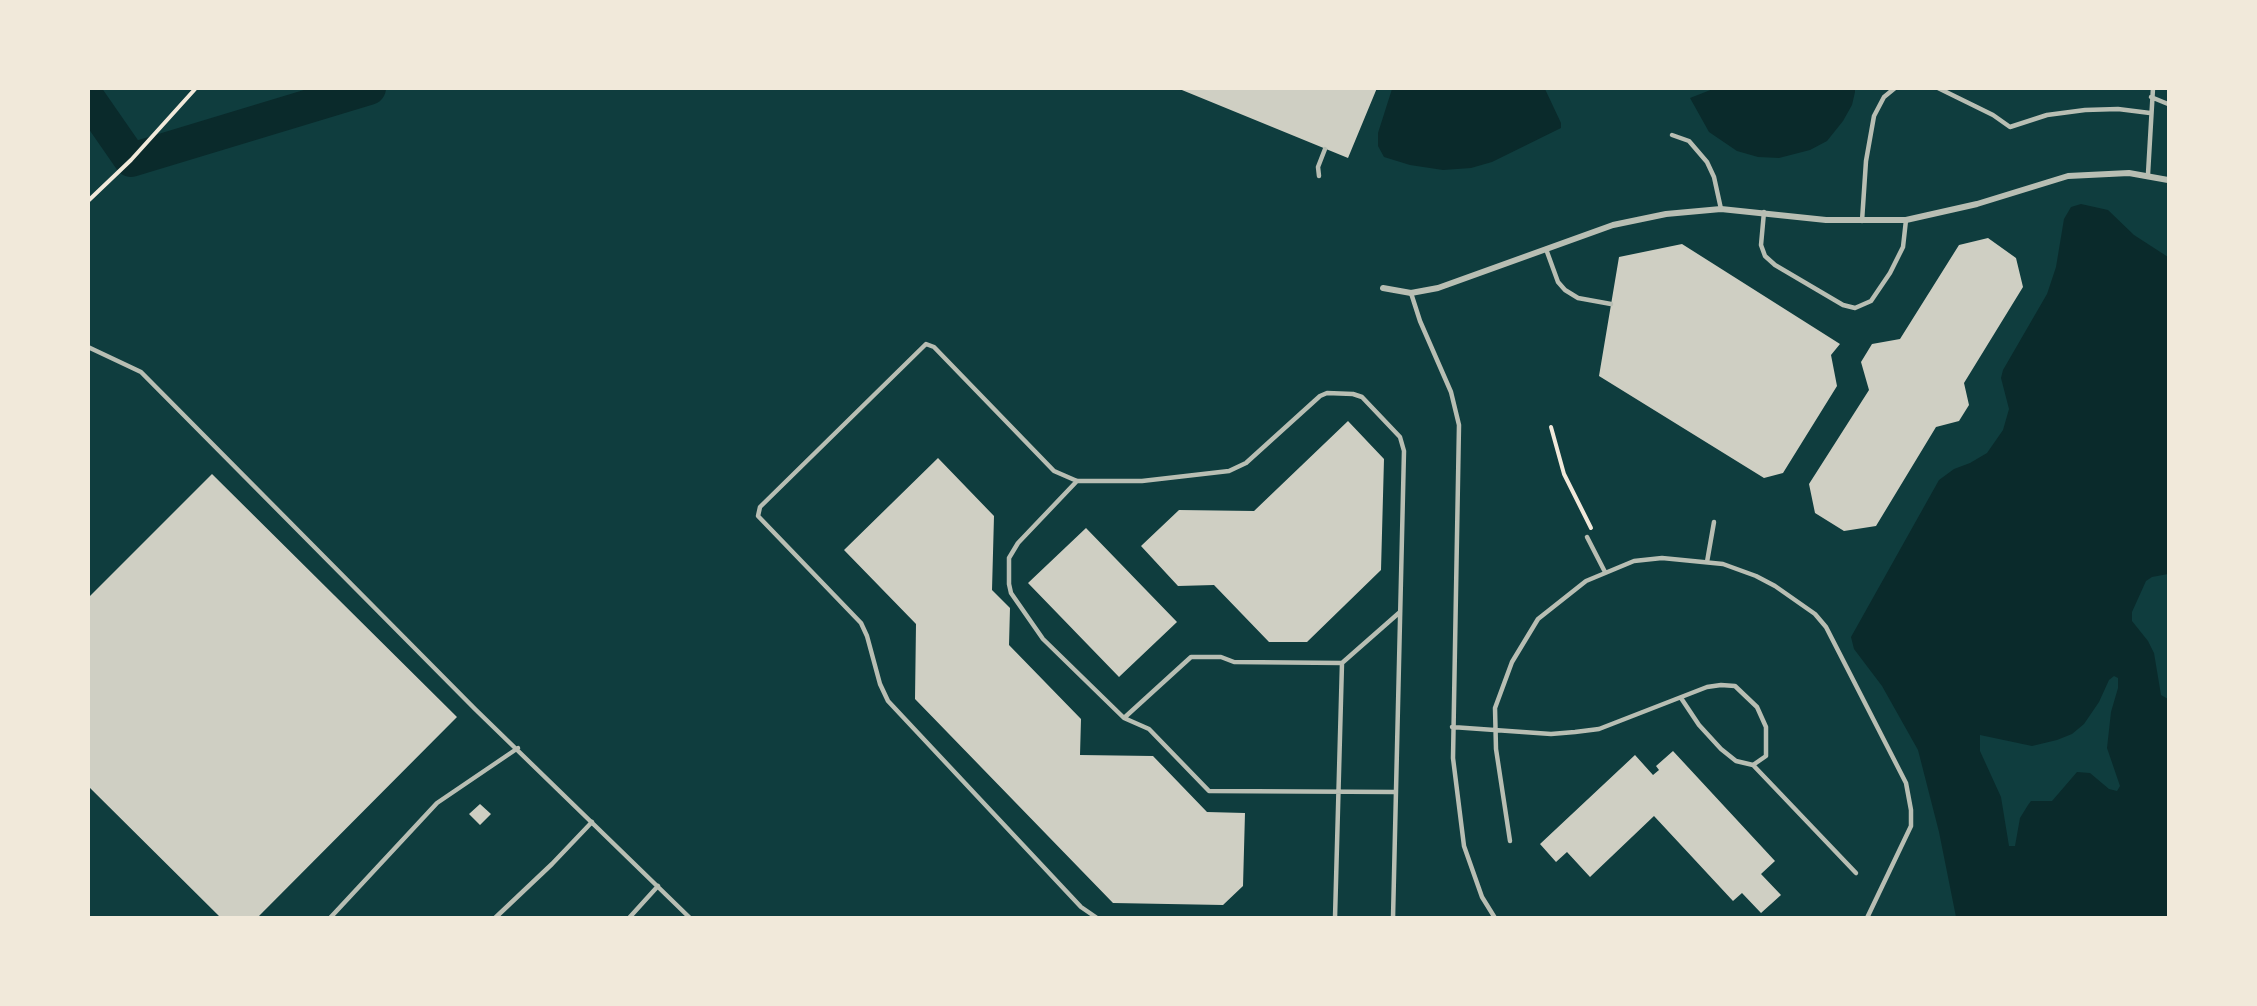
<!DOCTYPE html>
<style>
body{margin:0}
#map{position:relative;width:2257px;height:1006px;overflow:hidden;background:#0f3d3e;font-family:"DejaVu Sans",sans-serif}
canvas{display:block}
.frame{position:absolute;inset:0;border:90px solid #f1e9da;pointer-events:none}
</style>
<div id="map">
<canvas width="2257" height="1006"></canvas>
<div class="frame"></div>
</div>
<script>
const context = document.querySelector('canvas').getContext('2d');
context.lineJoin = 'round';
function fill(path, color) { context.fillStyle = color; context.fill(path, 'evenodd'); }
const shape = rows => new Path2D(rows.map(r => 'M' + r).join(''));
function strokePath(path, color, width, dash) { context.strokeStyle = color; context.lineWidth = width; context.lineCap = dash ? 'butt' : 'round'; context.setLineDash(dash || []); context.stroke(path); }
fill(shape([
 [1392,89,1545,89,1561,123,1561,128,1492,162,1471,168,1443,170,1410,165,1384,157,1378,146,1378,133],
 [1713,89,1855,88,1855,92,1852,105,1843,121,1827,141,1810,150,1779,158,1758,157,1737,151,1709,132,1690,98],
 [2081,204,2108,210,2134,235,2168,257,2168,574,2152,577,2146,581,2132,612,2132,621,2148,641,2154,653,2161,695,2168,699,2168,917,1956,917,1939,832,1918,750,1882,686,1854,649,1851,637,1939,480,1954,469,1970,463,1987,453,2003,430,2009,409,2001,378,2003,370,2047,294,2056,267,2064,219,2071,207],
 [2114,676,2118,678,2118,688,2111,712,2107,748,2120,786,2117,791,2109,789,2090,773,2077,772,2052,801,2031,801,2028,805,2020,818,2015,846,2009,846,2001,797,1980,751,1980,735,2032,746,2057,740,2072,734,2084,724,2099,702,2109,680]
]), '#0a2a2b');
strokePath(shape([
 [88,98,131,160,369,88]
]), '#0a2a2b', 34);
fill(shape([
 [1177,88,1377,88,1348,158],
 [1988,238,2016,258,2023,287,1964,383,1969,405,1959,421,1936,427,1876,526,1844,531,1815,513,1809,484,1869,390,1861,362,1872,344,1900,339,1959,245],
 [1682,244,1840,344,1831,355,1837,386,1783,473,1764,478,1599,376,1619,257],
 [1348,421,1384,459,1381,570,1307,642,1269,642,1214,585,1178,586,1141,546,1179,510,1254,511],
 [938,458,994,516,992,590,1010,608,1009,645,1081,719,1080,755,1153,756,1207,812,1245,813,1243,886,1223,905,1113,903,915,699,916,624,844,550],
 [212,474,457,717,257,918,221,918,88,786,88,598],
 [1086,528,1177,622,1119,677,1028,583],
 [1673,751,1775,861,1761,874,1781,895,1761,913,1742,893,1733,901,1654,816,1590,877,1567,852,1556,862,1540,844,1635,755,1653,775,1659,770,1656,766],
 [480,804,491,814,480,825,469,814]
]), '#cfcfc3');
strokePath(shape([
 [88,201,131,160,196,88],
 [1551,427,1564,474,1591,528]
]), '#f1e9da', 4);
strokePath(shape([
 [1938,88,1993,115,2010,127,2047,115,2085,110,2118,109,2150,113],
 [2151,97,2168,104],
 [1672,135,1689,141,1707,162,1714,177,1721,209],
 [2148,174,2153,88],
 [1319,176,1318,167,1325,149],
 [1764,212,1761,245,1765,256,1775,265,1843,305,1855,308,1871,301,1890,273,1903,247,1906,220],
 [1862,221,1866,161,1874,116,1884,97,1895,88],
 [1546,249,1558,282,1565,290,1578,298,1611,304],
 [1411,293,1420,321,1451,392,1459,425,1453,758,1464,846,1482,897,1495,918],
 [88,347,141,372,475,709,690,918],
 [1077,481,1018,543,1009,558,1009,584,1011,593,1043,639,1124,718,1191,657,1221,657,1234,662,1342,663,1400,612],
 [1587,537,1605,572],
 [1707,562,1714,522],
 [1681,698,1699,725,1721,749,1736,761,1753,765],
 [1124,718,1149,729,1209,791,1395,792],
 [1452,727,1551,734,1575,732,1599,729,1707,687,1721,685,1735,686,1757,707,1766,727,1766,756,1753,765,1856,873],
 [1510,841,1496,749,1495,708,1512,662,1538,619,1586,581,1634,561,1662,558,1723,564,1756,576,1775,586,1815,614,1826,627,1906,783,1911,810,1911,826,1867,918],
 [330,918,437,803,518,748],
 [495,918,552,864,592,822],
 [629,918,658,886],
 [1097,918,1081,907,888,701,880,684,867,636,861,623,758,516,760,507,926,344,934,347,1054,471,1077,481,1142,481,1229,471,1246,463,1320,396,1327,393,1353,394,1362,397,1400,437,1404,451,1393,918],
 [1335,918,1342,663]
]), '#b8beb3', 4.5);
strokePath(shape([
 [1383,288,1411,293,1438,288,1613,225,1666,214,1721,209,1826,220,1906,220,1977,204,2068,176,2129,173,2168,180]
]), '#b8beb3', 6);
</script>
